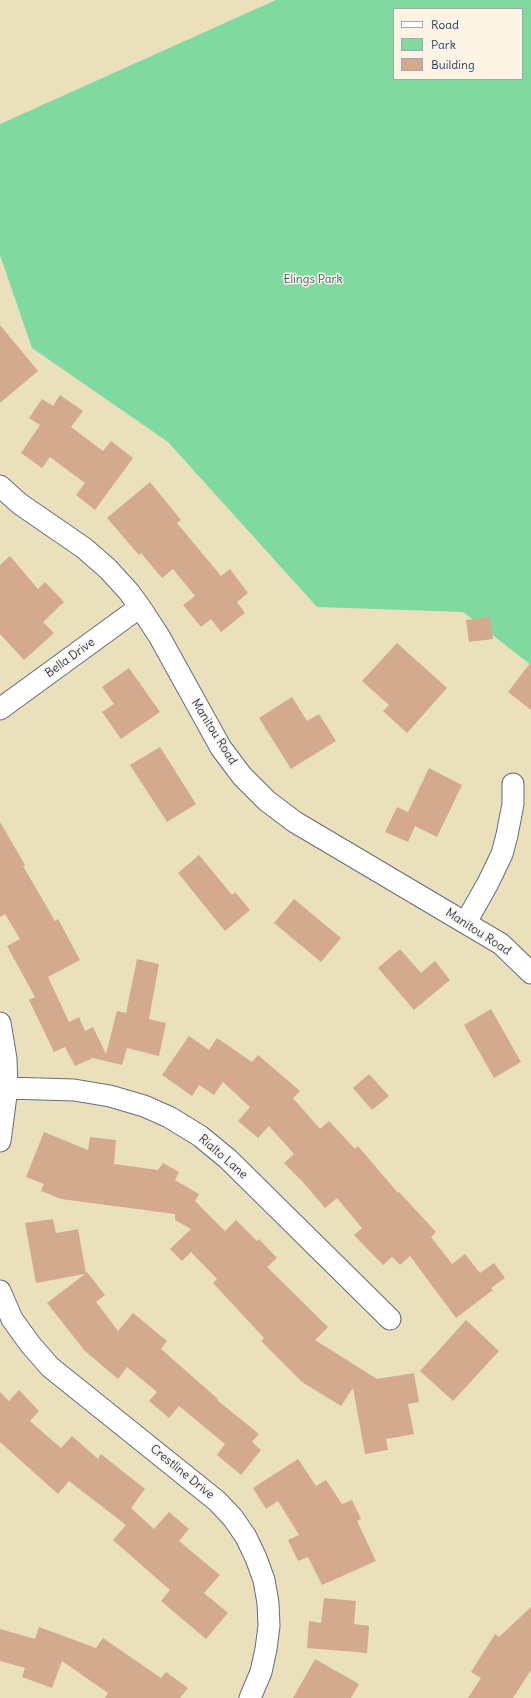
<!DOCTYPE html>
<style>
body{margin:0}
#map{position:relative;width:531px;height:1698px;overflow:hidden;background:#ebe0bc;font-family:Delius,sans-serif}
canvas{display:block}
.legend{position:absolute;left:393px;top:8px;width:130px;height:72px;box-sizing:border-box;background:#fcf5e5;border:1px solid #a2a6af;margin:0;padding:5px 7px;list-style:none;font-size:12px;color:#1b2f5e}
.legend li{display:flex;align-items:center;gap:8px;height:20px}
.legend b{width:20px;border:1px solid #a2a6af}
</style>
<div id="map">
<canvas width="531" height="1698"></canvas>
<ul class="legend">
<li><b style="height:5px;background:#fff"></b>Road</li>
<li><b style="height:11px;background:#80daa0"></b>Park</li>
<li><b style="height:11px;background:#d4aa8e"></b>Building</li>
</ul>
</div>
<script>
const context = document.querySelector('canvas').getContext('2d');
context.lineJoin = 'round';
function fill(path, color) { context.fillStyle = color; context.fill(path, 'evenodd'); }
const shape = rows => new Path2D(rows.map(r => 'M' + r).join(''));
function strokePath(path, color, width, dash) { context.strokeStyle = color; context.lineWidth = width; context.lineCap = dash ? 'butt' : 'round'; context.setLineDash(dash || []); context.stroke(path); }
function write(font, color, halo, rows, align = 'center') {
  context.font = font + ' Delius,sans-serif'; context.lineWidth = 3; context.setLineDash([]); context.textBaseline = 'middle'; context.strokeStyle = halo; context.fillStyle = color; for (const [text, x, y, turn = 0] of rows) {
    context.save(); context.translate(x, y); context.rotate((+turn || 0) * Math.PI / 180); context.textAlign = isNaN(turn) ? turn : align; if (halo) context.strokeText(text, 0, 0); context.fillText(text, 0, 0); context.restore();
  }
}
fill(shape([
 [276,0,531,0,531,665,463,612,317,607,168,442,32,348,0,255,0,124],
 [394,9,522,9,522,79,394,79]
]), '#80daa0');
fill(shape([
 [0,325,38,371,0,403],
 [60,395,83,411,71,427,103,451,111,441,133,458,95,510,76,495,85,483,50,457,42,468,21,453,40,425,29,418,42,399,53,406],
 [150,482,181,520,177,523,221,576,230,569,248,593,237,602,245,613,221,632,211,619,201,627,183,605,195,596,173,569,162,578,141,553,139,555,107,518],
 [10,556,38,589,45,582,64,602,43,622,54,633,24,660,0,634,0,565],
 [490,617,493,639,469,642,466,620],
 [397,643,447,688,407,733,383,711,389,705,362,681],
 [531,662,531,710,508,692],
 [129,668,160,712,121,739,102,712,114,704,102,687],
 [292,697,307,721,319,714,336,741,291,769,259,718],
 [160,747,196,804,167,822,130,765],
 [429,768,462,785,437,837,415,826,408,842,385,832,397,807,408,812],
 [0,822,25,865,23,866,55,921,58,919,80,960,48,977,69,1022,79,1017,85,1031,93,1027,106,1054,117,1011,126,1013,137,959,159,964,149,1019,166,1023,159,1056,127,1048,122,1065,93,1058,75,1066,65,1047,54,1052,29,1000,35,997,7,946,20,939,5,914,0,917],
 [199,855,232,895,235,892,250,910,225,931,178,873],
 [294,899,341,938,321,962,274,923],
 [400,949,421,973,435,961,450,980,414,1010,378,968],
 [491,1009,521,1062,494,1078,464,1025],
 [189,1036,209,1050,217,1038,252,1062,258,1055,300,1091,293,1098,320,1129,329,1121,355,1149,358,1146,398,1193,399,1192,436,1232,431,1237,452,1264,465,1254,480,1273,494,1263,505,1278,491,1288,493,1290,456,1318,410,1256,400,1265,392,1257,383,1265,354,1235,362,1228,337,1198,325,1208,302,1181,284,1163,294,1154,269,1126,258,1138,238,1121,250,1107,223,1082,214,1095,199,1085,192,1096,162,1075],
 [369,1074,389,1096,372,1110,353,1088],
 [44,1132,88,1150,90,1137,116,1140,114,1164,158,1170,163,1163,179,1172,175,1180,199,1194,195,1201,225,1231,236,1220,257,1241,259,1239,277,1258,267,1267,328,1327,315,1340,377,1379,414,1373,419,1402,408,1404,414,1434,386,1439,388,1450,365,1454,353,1388,341,1406,302,1382,261,1341,264,1338,213,1283,217,1279,191,1252,182,1261,170,1249,191,1229,175,1220,175,1214,61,1199,41,1191,44,1184,26,1177],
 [53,1219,56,1233,78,1229,86,1273,87,1272,105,1295,96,1302,118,1331,133,1313,167,1341,161,1349,218,1399,217,1400,259,1434,252,1442,261,1450,241,1475,217,1455,225,1444,179,1406,169,1418,149,1401,157,1392,127,1367,118,1379,85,1351,47,1303,85,1274,36,1283,25,1223],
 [466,1320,499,1351,453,1401,420,1371],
 [19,1390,39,1411,30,1421,61,1448,72,1436,98,1459,101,1454,145,1489,131,1508,154,1529,169,1512,189,1529,179,1541,220,1575,204,1593,228,1613,206,1639,161,1601,170,1590,113,1540,126,1525,69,1481,58,1494,0,1442,0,1392,9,1401],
 [298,1459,316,1486,326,1480,342,1504,352,1500,361,1519,357,1521,376,1561,322,1585,308,1557,298,1561,288,1540,299,1535,278,1501,266,1509,253,1488],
 [324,1598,356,1601,354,1624,369,1626,367,1653,307,1648,309,1621,321,1623],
 [531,1607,531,1670,513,1698,468,1698,481,1678,471,1672,495,1634,499,1637],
 [39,1627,96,1648,103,1638,161,1678,166,1672,188,1688,180,1698,105,1698,108,1693,62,1661,52,1688,22,1677,25,1668,0,1661,0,1629,35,1639],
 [315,1659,359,1684,351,1698,293,1698]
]), '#d4aa8e');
const minor = shape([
 [0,486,20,504,84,548,108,569,129,592,140,607,159,636,221,748,242,776,267,801,295,822,501,944,531,973],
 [0,709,140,607],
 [466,922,488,883,502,854,507,835,513,804,513,784],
 [0,1023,6,1059,7,1088,0,1141],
 [7,1088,74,1090,110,1096,144,1106,169,1117,200,1136,228,1159,390,1319],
 [0,1291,12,1319,30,1344,50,1367,217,1501,233,1518,246,1537,256,1558,264,1580,268,1603,269,1626,266,1649,261,1672,250,1698]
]);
strokePath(minor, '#646d7f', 23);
strokePath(minor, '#fff', 21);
write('12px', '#345a6e', '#fcf5e5', [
 ["Elings Park",313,280]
]);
write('12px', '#1b2f5e', '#fcf5e5', [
 ["Bella Drive",70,658,-36],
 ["Manitou Road",214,732,58],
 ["Manitou Road",478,932,33],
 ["Rialto Lane",223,1157,41],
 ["Crestline Drive",182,1472,39]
]);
</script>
